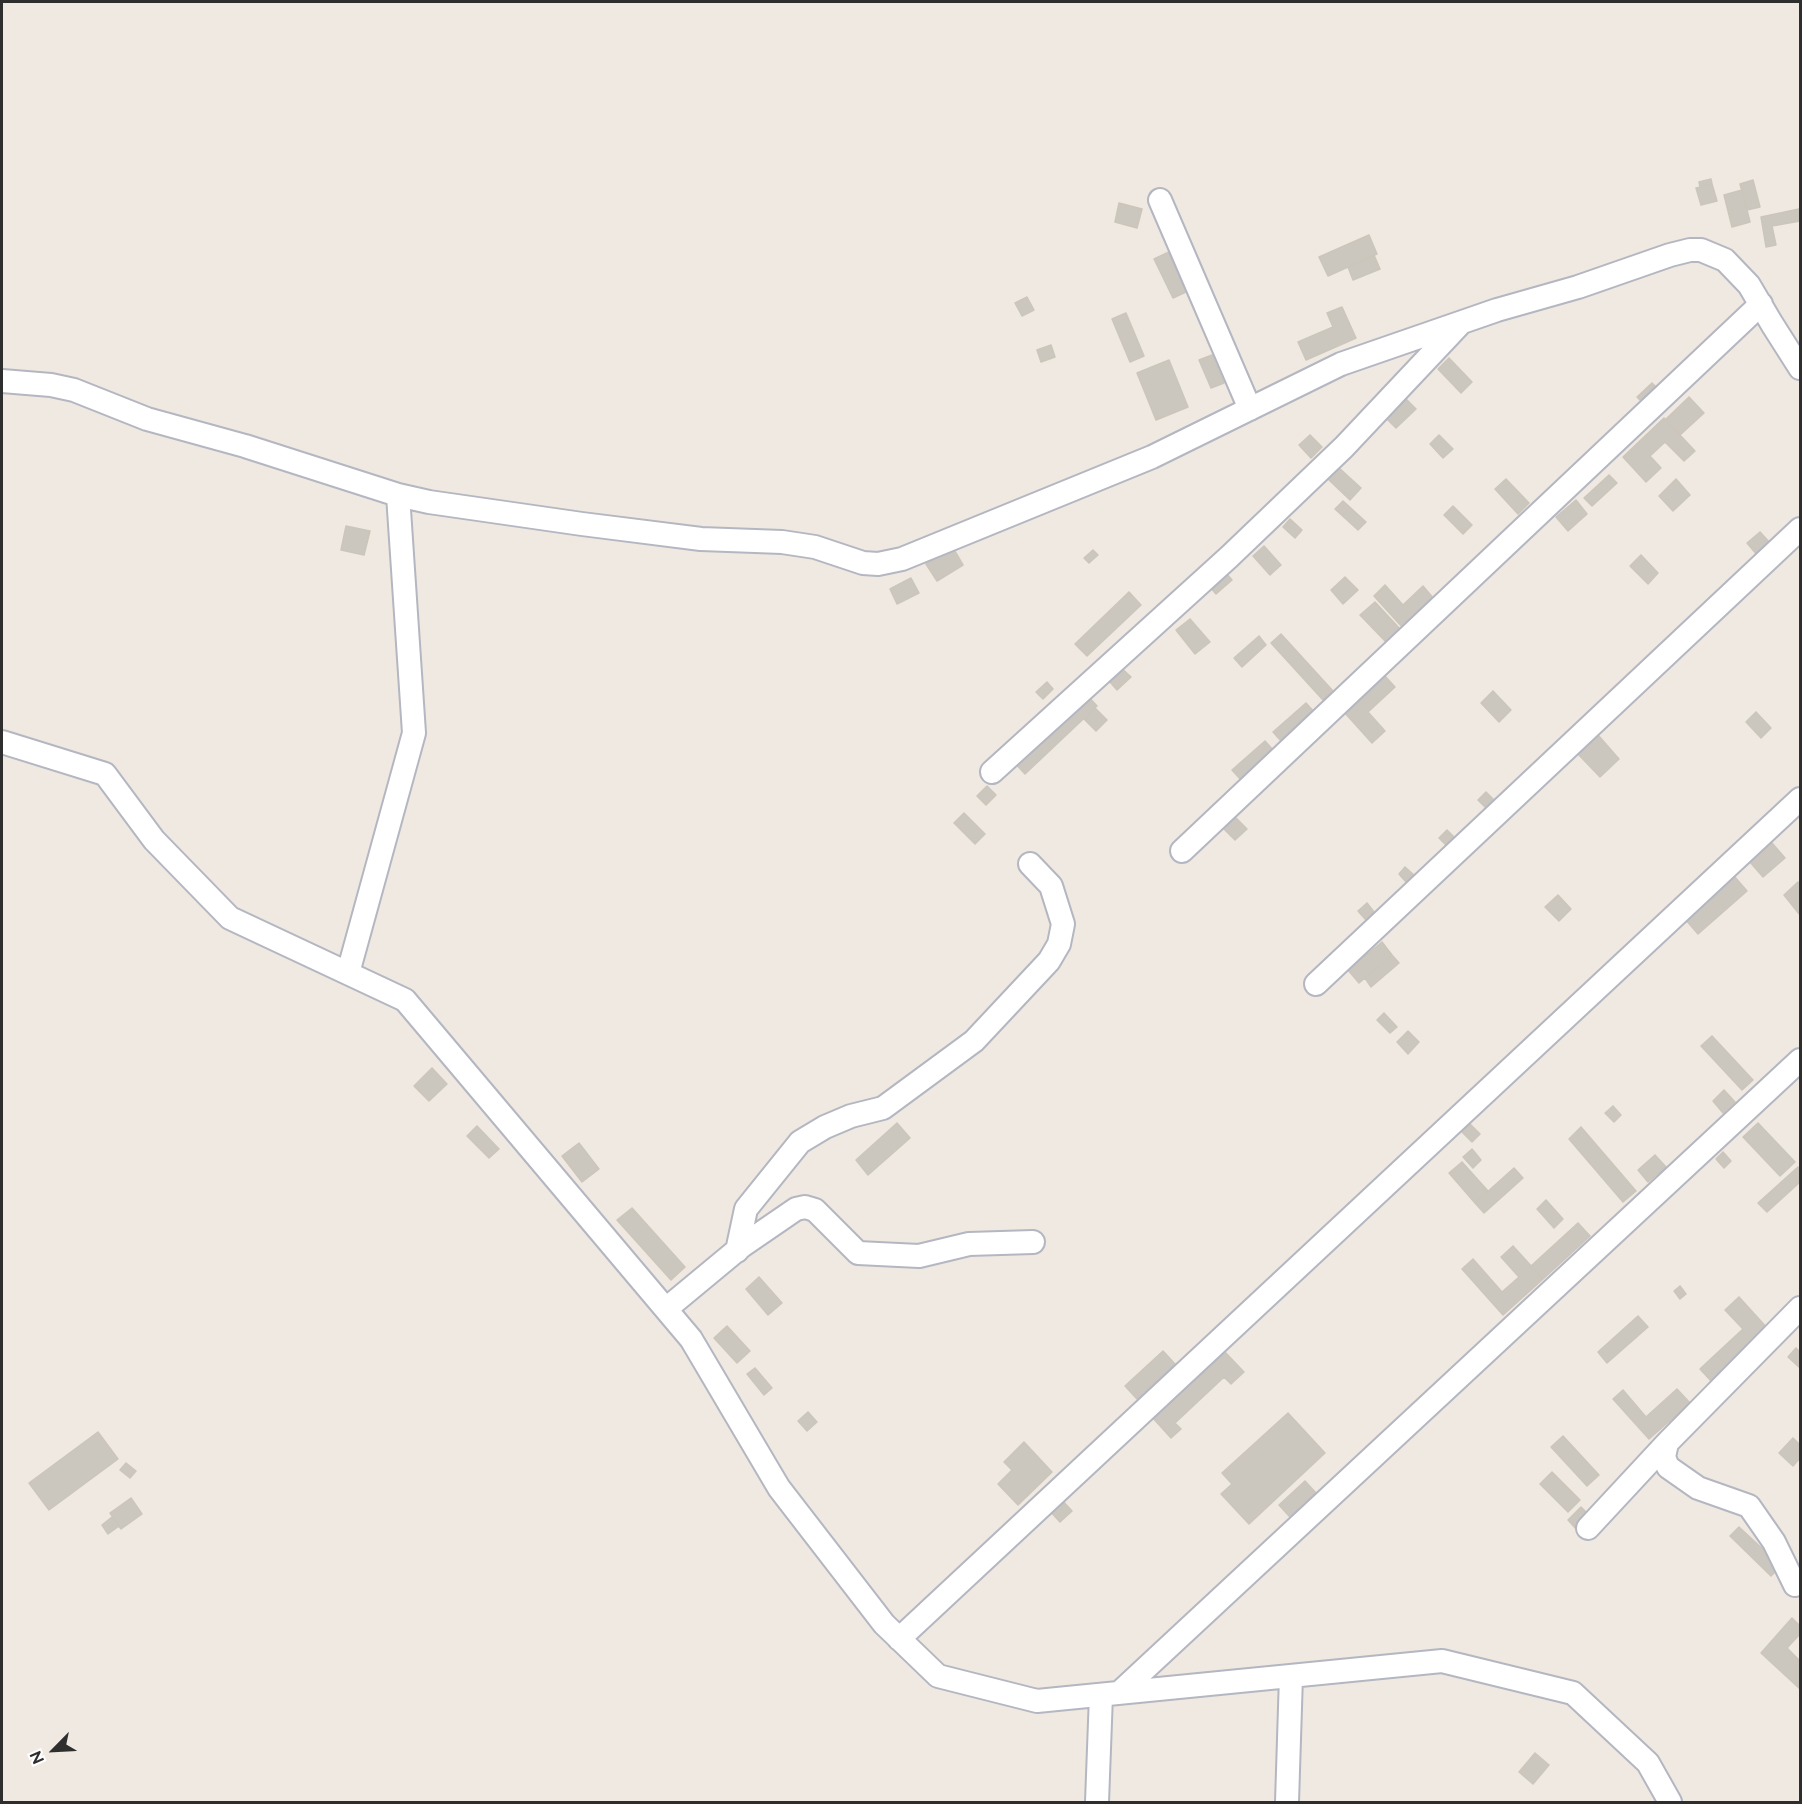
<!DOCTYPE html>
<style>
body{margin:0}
#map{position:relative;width:1802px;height:1804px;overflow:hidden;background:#efe9e1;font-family:Raleway,sans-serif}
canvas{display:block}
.frame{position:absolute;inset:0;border:3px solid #2e2e2e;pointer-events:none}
.north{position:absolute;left:24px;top:1720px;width:60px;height:60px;-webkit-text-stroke:4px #fff;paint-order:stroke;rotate:246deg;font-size:16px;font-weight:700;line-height:24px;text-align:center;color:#2e2e2e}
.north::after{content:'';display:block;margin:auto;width:21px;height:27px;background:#2e2e2e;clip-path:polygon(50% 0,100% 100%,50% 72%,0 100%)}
</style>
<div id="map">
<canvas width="1802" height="1804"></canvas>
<div class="frame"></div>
<div class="north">N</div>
</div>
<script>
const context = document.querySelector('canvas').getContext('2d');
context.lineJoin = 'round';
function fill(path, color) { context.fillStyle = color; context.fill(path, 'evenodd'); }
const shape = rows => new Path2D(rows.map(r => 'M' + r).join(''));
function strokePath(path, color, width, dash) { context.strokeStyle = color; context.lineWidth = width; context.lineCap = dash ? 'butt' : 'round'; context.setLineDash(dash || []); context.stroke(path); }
const building = shape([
 [1711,179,1712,184,1700,187,1699,182,1711,179],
 [1753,180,1760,207,1747,210,1740,184,1753,180],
 [1712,184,1717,201,1701,205,1696,188,1712,184],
 [1742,190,1750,222,1732,227,1724,195,1742,190],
 [1119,203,1142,209,1137,228,1115,222,1119,203],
 [1799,209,1800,221,1772,226,1776,245,1766,247,1761,217,1799,209],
 [1369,235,1377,254,1328,276,1319,257,1369,235],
 [1169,252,1188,291,1173,298,1154,259,1169,252],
 [1374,255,1380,269,1353,280,1348,267,1374,255],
 [1027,297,1034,310,1022,316,1015,303,1027,297],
 [1342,307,1356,338,1306,360,1298,342,1333,327,1327,313,1342,307],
 [1126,313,1144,356,1130,362,1112,319,1126,313],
 [1051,345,1055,357,1041,362,1037,350,1051,345],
 [1212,355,1224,383,1211,388,1199,360,1212,355],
 [1449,358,1472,382,1461,393,1438,369,1449,358],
 [1169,360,1188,407,1156,420,1137,373,1169,360],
 [1652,383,1659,390,1644,404,1637,397,1652,383],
 [1404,397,1416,409,1396,428,1384,416,1404,397],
 [1689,397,1704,413,1680,435,1665,420,1689,397],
 [1664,418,1695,451,1684,461,1665,442,1650,456,1661,468,1646,482,1623,457,1664,418],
 [1310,435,1322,447,1311,458,1299,445,1310,435],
 [1439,435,1453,449,1443,458,1430,444,1439,435],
 [1338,467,1361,488,1350,500,1328,479,1338,467],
 [1609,475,1617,483,1592,506,1584,498,1609,475],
 [1506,479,1529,503,1518,514,1495,489,1506,479],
 [1676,479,1690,495,1673,511,1659,496,1676,479],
 [1576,500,1587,514,1568,531,1556,517,1576,500],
 [1343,501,1366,522,1358,530,1335,509,1343,501],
 [1453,506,1472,525,1463,534,1444,515,1453,506],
 [1290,519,1302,530,1295,538,1283,527,1290,519],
 [346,526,370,531,364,555,341,550,346,526],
 [1760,532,1771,544,1758,556,1747,543,1760,532],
 [1264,546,1281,565,1270,575,1253,556,1264,546],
 [953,548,963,565,937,581,926,564,953,548],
 [1093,550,1098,555,1089,563,1084,558,1093,550],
 [1641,555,1658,573,1648,584,1630,566,1641,555],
 [1226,573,1232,580,1216,594,1210,587,1226,573],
 [1345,577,1358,590,1343,604,1331,590,1345,577],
 [911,578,919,593,897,604,890,589,911,578],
 [1385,585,1403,605,1423,586,1434,599,1403,628,1374,596,1385,585],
 [1129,592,1141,605,1087,656,1075,644,1129,592],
 [1375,602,1400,629,1386,642,1360,615,1375,602],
 [1190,619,1210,642,1195,654,1176,630,1190,619],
 [1281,634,1333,691,1323,700,1271,643,1281,634],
 [1259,636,1266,645,1242,667,1234,658,1259,636],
 [1116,663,1131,677,1117,690,1104,675,1116,663],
 [1384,675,1395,687,1368,712,1385,731,1372,743,1344,712,1384,675],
 [1047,682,1053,689,1043,699,1036,692,1047,682],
 [1493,691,1511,710,1499,722,1481,703,1493,691],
 [1085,693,1097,706,1025,774,1013,761,1085,693],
 [1306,703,1315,713,1282,742,1273,732,1306,703],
 [1095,708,1107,720,1096,731,1084,719,1095,708],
 [1756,712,1771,728,1761,738,1746,722,1756,712],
 [1598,735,1619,759,1600,777,1578,754,1598,735],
 [1265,741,1274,751,1241,780,1232,770,1265,741],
 [987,786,996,795,986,805,977,796,987,786],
 [1486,792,1494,800,1486,808,1478,800,1486,792],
 [964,813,985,834,975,844,954,823,964,813],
 [1234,816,1247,829,1235,840,1222,827,1234,816],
 [1447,830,1455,838,1447,846,1439,838,1447,830],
 [1772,843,1785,858,1763,877,1750,862,1772,843],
 [1405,867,1414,875,1407,883,1399,874,1405,867],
 [1734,876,1747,891,1698,934,1685,919,1734,876],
 [1798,882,1800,885,1800,915,1784,895,1798,882],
 [1558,895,1571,909,1559,921,1545,907,1558,895],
 [1367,903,1374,912,1366,920,1358,911,1367,903],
 [1382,942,1392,955,1359,983,1348,970,1382,942],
 [1392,955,1399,963,1371,987,1365,978,1392,955],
 [1384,1013,1397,1027,1390,1033,1377,1020,1384,1013],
 [1408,1031,1419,1042,1408,1054,1397,1042,1408,1031],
 [1712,1036,1753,1080,1742,1090,1701,1046,1712,1036],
 [432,1068,447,1084,429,1101,414,1086,432,1068],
 [1724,1090,1735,1102,1723,1113,1713,1101,1724,1090],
 [1613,1106,1621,1115,1614,1122,1605,1113,1613,1106],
 [897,1123,910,1138,868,1175,856,1160,897,1123],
 [1758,1123,1795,1162,1780,1176,1743,1137,1758,1123],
 [1470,1124,1480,1134,1472,1142,1462,1132,1470,1124],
 [477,1126,499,1149,489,1158,467,1136,477,1126],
 [1581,1127,1636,1191,1623,1202,1569,1139,1581,1127],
 [579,1143,599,1169,582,1182,562,1156,579,1143],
 [1472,1149,1481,1160,1473,1168,1463,1157,1472,1149],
 [1723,1152,1731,1161,1724,1168,1716,1159,1723,1152],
 [1655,1155,1666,1167,1648,1182,1638,1170,1655,1155],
 [1462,1162,1488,1191,1475,1203,1449,1173,1462,1162],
 [1798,1167,1800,1170,1800,1182,1767,1212,1758,1203,1798,1167],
 [1514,1168,1523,1178,1484,1213,1475,1203,1514,1168],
 [1546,1200,1563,1219,1554,1228,1537,1209,1546,1200],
 [632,1208,685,1267,671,1280,617,1220,632,1208],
 [1578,1223,1590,1236,1543,1279,1531,1266,1578,1223],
 [1513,1246,1543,1279,1503,1315,1462,1269,1473,1259,1502,1292,1519,1277,1501,1257,1513,1246],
 [759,1277,782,1303,768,1315,746,1289,759,1277],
 [1680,1286,1686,1294,1680,1299,1674,1291,1680,1286],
 [1739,1297,1769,1330,1729,1367,1716,1354,1743,1329,1725,1310,1739,1297],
 [1638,1316,1648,1327,1607,1363,1598,1352,1638,1316],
 [727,1326,750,1351,737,1363,714,1338,727,1326],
 [1796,1348,1800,1352,1800,1368,1788,1357,1796,1348],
 [1223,1350,1244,1372,1231,1384,1224,1377,1175,1423,1181,1429,1171,1438,1152,1417,1223,1350],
 [1163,1351,1175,1364,1137,1399,1125,1386,1163,1351],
 [1716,1354,1729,1367,1712,1382,1700,1369,1716,1354],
 [755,1368,772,1388,764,1395,747,1374,755,1368],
 [1677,1389,1690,1403,1649,1439,1613,1399,1623,1390,1646,1417,1677,1389],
 [808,1412,817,1422,807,1431,798,1421,808,1412],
 [1288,1413,1325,1453,1249,1524,1221,1494,1232,1484,1222,1473,1288,1413],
 [98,1432,118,1459,49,1510,29,1483,98,1432],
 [1563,1436,1599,1475,1587,1486,1551,1447,1563,1436],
 [1793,1438,1800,1445,1800,1458,1793,1466,1779,1453,1793,1438],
 [1024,1442,1052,1472,1018,1505,998,1484,1012,1470,1004,1462,1024,1442],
 [126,1463,136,1471,130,1478,120,1470,126,1463],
 [1552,1472,1580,1500,1568,1512,1540,1484,1552,1472],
 [1305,1481,1316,1493,1290,1517,1279,1505,1305,1481],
 [131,1498,142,1514,121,1529,110,1513,131,1498],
 [1061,1499,1072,1511,1060,1522,1049,1510,1061,1499],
 [1581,1507,1592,1518,1578,1531,1568,1520,1581,1507],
 [112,1517,119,1526,108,1534,102,1525,112,1517],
 [1739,1527,1781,1566,1771,1576,1730,1536,1739,1527],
 [1792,1618,1800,1626,1800,1634,1787,1648,1800,1661,1800,1689,1761,1653,1792,1618],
 [1535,1753,1549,1765,1533,1784,1519,1772,1535,1753]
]);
fill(building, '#cbc7bf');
strokePath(building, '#cbc5ba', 1.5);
const minor = shape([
 [1160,200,1250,409],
 [2,381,51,385,74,390,147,419,245,446,398,495,429,502,582,524,701,539,782,542,815,547,863,563,878,564,902,559,1152,457,1341,364,1497,310,1578,287,1670,255,1690,250,1701,250,1725,260,1749,285,1772,324,1800,368],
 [2,742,105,774,154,840,230,918,405,1000,691,1339,779,1488,884,1624,938,1676,1037,1701,1442,1661,1573,1693,1648,1763,1670,1802],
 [992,772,1229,557,1344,447,1459,325],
 [1182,851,1761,304],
 [348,973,414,733,398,495],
 [1316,984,1800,529],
 [737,1251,746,1209,800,1142,825,1127,851,1116,883,1108,974,1041,1049,961,1059,944,1063,924,1051,886,1030,864],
 [666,1309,742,1246,796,1209,805,1207,815,1210,858,1253,919,1256,969,1244,1033,1242],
 [1588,1528,1667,1443],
 [1795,1585,1774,1542,1749,1506,1698,1488,1668,1467,1664,1457,1667,1443,1800,1308],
 [899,1639,1800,799],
 [1119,1693,1800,1060],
 [1097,1802,1101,1695],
 [1287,1802,1291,1676]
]);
strokePath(minor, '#b4b7c1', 26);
strokePath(minor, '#fff', 22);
</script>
